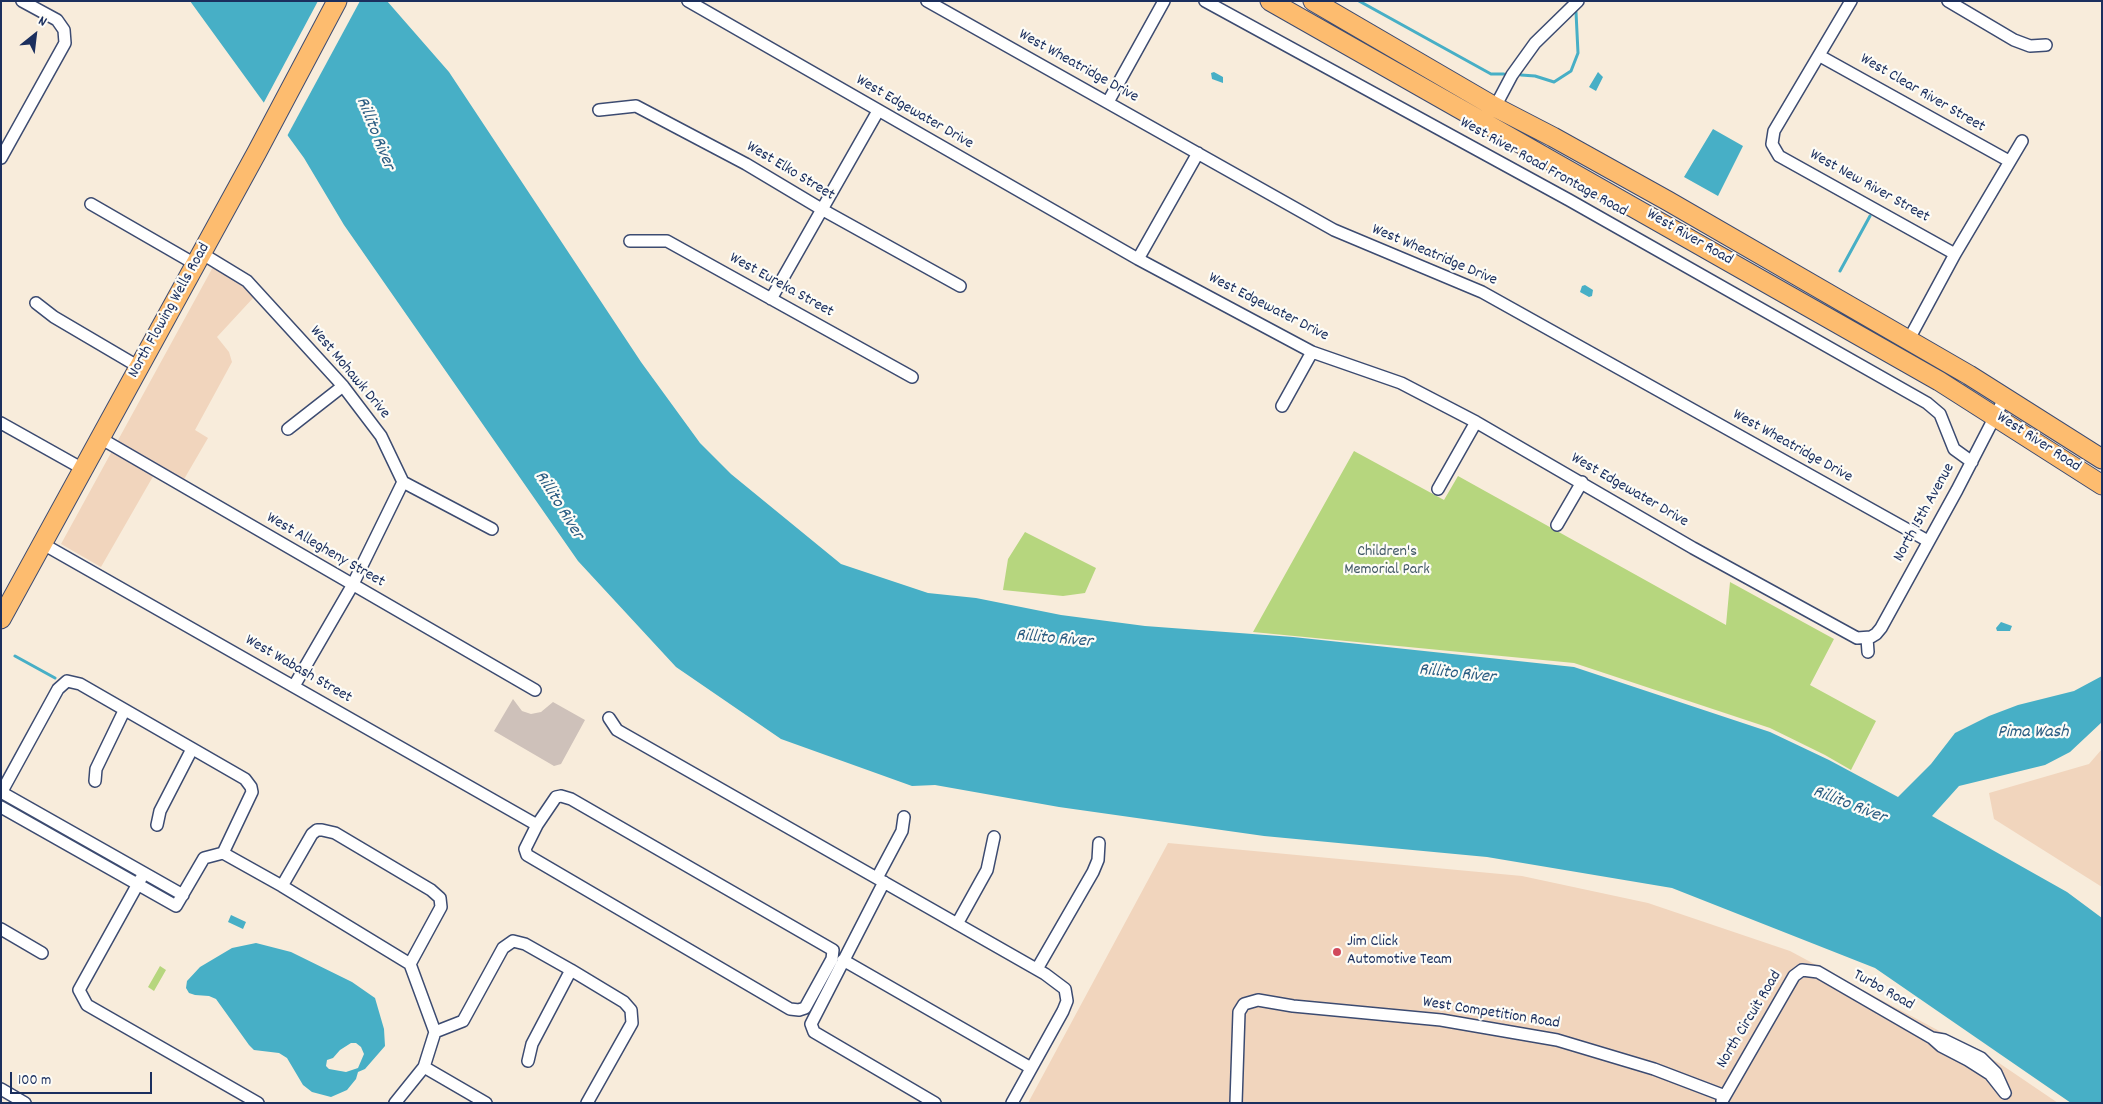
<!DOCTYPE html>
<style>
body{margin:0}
#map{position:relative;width:2103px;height:1104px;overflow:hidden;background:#f8ecdb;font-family:Dekko,sans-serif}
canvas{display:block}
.frame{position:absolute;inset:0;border:2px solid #1b2f5e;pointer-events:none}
.north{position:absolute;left:10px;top:10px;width:50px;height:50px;-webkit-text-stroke:4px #fdfcf7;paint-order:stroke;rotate:29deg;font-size:14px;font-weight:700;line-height:20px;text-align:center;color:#1b2f5e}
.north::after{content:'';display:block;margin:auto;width:18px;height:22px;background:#1b2f5e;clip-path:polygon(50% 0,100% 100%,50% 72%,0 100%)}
.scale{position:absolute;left:10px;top:1072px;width:142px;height:22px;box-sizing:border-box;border:2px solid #1b2f5e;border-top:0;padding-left:6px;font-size:15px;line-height:18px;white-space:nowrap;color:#1b2f5e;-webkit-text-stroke:4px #fdfcf7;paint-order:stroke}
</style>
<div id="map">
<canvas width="2103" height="1104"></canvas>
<div class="frame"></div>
<div class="north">N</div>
<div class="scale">100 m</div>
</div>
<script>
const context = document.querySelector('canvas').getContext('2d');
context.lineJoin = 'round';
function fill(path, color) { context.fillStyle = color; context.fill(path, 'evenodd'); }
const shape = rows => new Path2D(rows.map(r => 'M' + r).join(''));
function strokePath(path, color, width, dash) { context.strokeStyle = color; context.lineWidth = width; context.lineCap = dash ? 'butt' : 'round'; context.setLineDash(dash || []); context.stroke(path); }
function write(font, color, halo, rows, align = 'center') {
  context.font = font + ' Dekko,sans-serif'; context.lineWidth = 4.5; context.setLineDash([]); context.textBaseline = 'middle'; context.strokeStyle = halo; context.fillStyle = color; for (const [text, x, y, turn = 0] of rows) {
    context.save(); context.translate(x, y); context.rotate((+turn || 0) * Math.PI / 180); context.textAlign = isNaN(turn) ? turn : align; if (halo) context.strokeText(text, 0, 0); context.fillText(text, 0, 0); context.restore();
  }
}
fill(shape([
 [213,267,239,283,254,297,217,337,229,352,232,362,195,430,208,438,183,481,159,466,101,567,61,544],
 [2102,749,2102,887,1994,819,1989,793,2089,764],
 [1168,843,1522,876,1648,903,1790,951,1999,1063,2058,1103,1028,1103]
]), '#f1d5bd');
fill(shape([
 [513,699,522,711,531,714,541,712,553,702,585,720,561,764,554,766,494,731]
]), '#cec1ba');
fill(shape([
 [1354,451,1444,500,1458,476,1726,625,1730,582,1834,639,1810,685,1876,721,1851,770,1825,755,1770,728,1574,663,1253,632],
 [1025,532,1096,568,1085,593,1063,596,1003,590,1008,559],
 [160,966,166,970,154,991,148,987]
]), '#b6d67e');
fill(shape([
 [190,1,387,1,449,72,641,362,700,443,731,474,841,564,928,593,976,598,1061,615,1145,626,1293,637,1574,667,1770,732,1829,760,1898,797,1931,764,1955,733,1989,716,2018,705,2074,691,2102,676,2102,722,2070,752,2045,765,1959,786,1932,816,2067,892,2102,918,2102,1103,2071,1103,1875,968,1672,888,1487,857,1264,836,1059,807,935,785,912,786,781,739,676,667,578,561,344,225,304,158],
 [1214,72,1223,77,1223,83,1212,79,1211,73],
 [1598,72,1603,77,1596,91,1589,87],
 [1713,129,1743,146,1718,196,1684,177],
 [1585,285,1593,290,1592,296,1589,297,1580,292,1582,286],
 [2001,622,2012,626,2010,631,1997,631,1996,628],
 [231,915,246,922,243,929,228,922],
 [256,943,291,952,352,982,375,998,384,1029,385,1046,365,1069,358,1072,356,1079,347,1090,331,1097,312,1092,303,1085,287,1058,279,1053,254,1050,249,1045,216,999,209,996,195,995,189,993,186,988,187,981,200,967,232,948],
 [351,1043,356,1043,361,1047,364,1054,358,1068,346,1072,329,1069,326,1066,327,1060,333,1058,340,1050]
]), '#47afc6');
fill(shape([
 [318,1,360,1,286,138,262,106]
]), '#f8ecdb');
strokePath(shape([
 [1359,1,1491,74,1504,74],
 [1521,75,1535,76,1554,82,1571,71,1578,53,1576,12],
 [1840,271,1870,216],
 [15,656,55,678]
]), '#47afc6', 3);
const street = shape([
 [688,1,1138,259,1312,352,1401,383,1476,422,1693,548,1857,638,1871,637,1876,634,1881,628,1957,490,2005,397],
 [927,1,1334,230,1482,292,1928,541],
 [1205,1,1569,200,1927,403,1940,414,1954,449,1972,462],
 [1948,1,2014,40,2030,46,2046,45],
 [1820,56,2009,161],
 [1108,102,1164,1],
 [1495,107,1512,75,1535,43,1578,1],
 [599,110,636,106,746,164,823,210,960,286],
 [1772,144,1779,156,1955,254],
 [1772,144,1774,131,1851,1],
 [1,158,65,43,64,30,57,20,22,1],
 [91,204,195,264],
 [630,241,667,241,912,377],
 [201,253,247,281,343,386,381,436,403,482,492,529],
 [1138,259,1198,153],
 [771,299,878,111],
 [36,303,54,317,139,367],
 [1908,341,1955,254,2022,141],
 [1282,406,1312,352],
 [1,423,83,469],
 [288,429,343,386],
 [100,438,535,690],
 [1438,489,1476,422],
 [1557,525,1582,482],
 [43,544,537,825],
 [1867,638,1868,652],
 [294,686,352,586,403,482],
 [609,718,617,730,1045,974,1065,989,1067,1001,1063,1011,1012,1103],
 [95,781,96,769,124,711],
 [1,792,183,895],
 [1,793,58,689,67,681,80,684,245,779,251,787,252,792,223,853,204,858,176,906,1,807],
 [561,796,571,799,833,950,832,959,805,1008,799,1010,790,1009,527,855,525,849,537,825,556,797,561,796],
 [157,825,160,811,192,749],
 [223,853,282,886,410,964,435,1032],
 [144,873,79,990,87,1005,258,1103],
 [877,878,902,831,904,817],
 [884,882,811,1024,814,1032,935,1103],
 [282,886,312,834,317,830,322,830,335,833,431,890,440,898,441,907,410,964],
 [957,924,987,870,994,837],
 [1,929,42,953],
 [843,960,1031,1068],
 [1037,969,1093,872,1098,860,1099,843],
 [528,1061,532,1044,571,970],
 [424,1067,486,1103],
 [1,1089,25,1103],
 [1722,1101,1794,976,1802,970,1818,972,1932,1038,1941,1046,1968,1060,1990,1074,2005,1093,1996,1073,1981,1058,1944,1040,1932,1038],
 [395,1103,424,1067,435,1032,463,1021,503,948,513,941,525,944,571,970,624,1002,631,1010,632,1023,587,1103],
 [1236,1103,1239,1012,1244,1004,1258,1000,1293,1006,1441,1020,1557,1040,1654,1069,1725,1096]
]);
const primary = shape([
 [1270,1,1939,381,2102,485],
 [1313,1,1495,107,1553,137,1668,201,1969,375,2102,459],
 [1,619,257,152,337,1]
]);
strokePath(street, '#3c4b71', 14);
strokePath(primary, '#3c4b71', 21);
strokePath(street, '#fff', 11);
strokePath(primary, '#fdbc6f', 19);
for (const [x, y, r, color] of [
 [1337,952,5,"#d1495b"]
]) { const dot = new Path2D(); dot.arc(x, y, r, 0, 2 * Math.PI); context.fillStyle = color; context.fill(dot); strokePath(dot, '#fdfcf7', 2); }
write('16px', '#1b2f5e', '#fdfcf7', [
 ["West Wheatridge Drive",1078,67,29],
 ["West Clear River Street",1922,94,30],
 ["West Edgewater Drive",914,113,30],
 ["West River Road Frontage Road",1543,168,29],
 ["West Elko Street",790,172,31],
 ["West New River Street",1869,187,29],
 ["West River Road",1689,238,30],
 ["West Wheatridge Drive",1434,256,23],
 ["West Eureka Street",781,286,29],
 ["West Edgewater Drive",1268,308,27],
 ["North Flowing Wells Road",170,311,-61],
 ["West Mohawk Drive",349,373,50],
 ["West River Road",2038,443,33],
 ["West Wheatridge Drive",1792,447,29],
 ["West Edgewater Drive",1629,491,30],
 ["North 15th Avenue",1925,513,-61],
 ["West Allegheny Street",325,551,30],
 ["West Wabash Street",298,670,30],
 ["Turbo Road",1883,991,29],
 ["West Competition Road",1491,1014,9],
 ["North Circuit Road",1750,1020,-59]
]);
write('16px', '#425966', '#fdfcf7', [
 ["Children's",1387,553],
 ["Memorial Park",1387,571]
]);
write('16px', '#1b2f5e', '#fdfcf7', [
 ["Jim Click",1347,943],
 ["Automotive Team",1347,961]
], 'left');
write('italic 18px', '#2a5c82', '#fdfcf7', [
 ["Rillito River",374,134,68],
 ["Rillito River",558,506,58],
 ["Rillito River",1054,640,5],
 ["Rillito River",1457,675,6],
 ["Pima Wash",2033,734],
 ["Rillito River",1849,806,21]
]);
</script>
